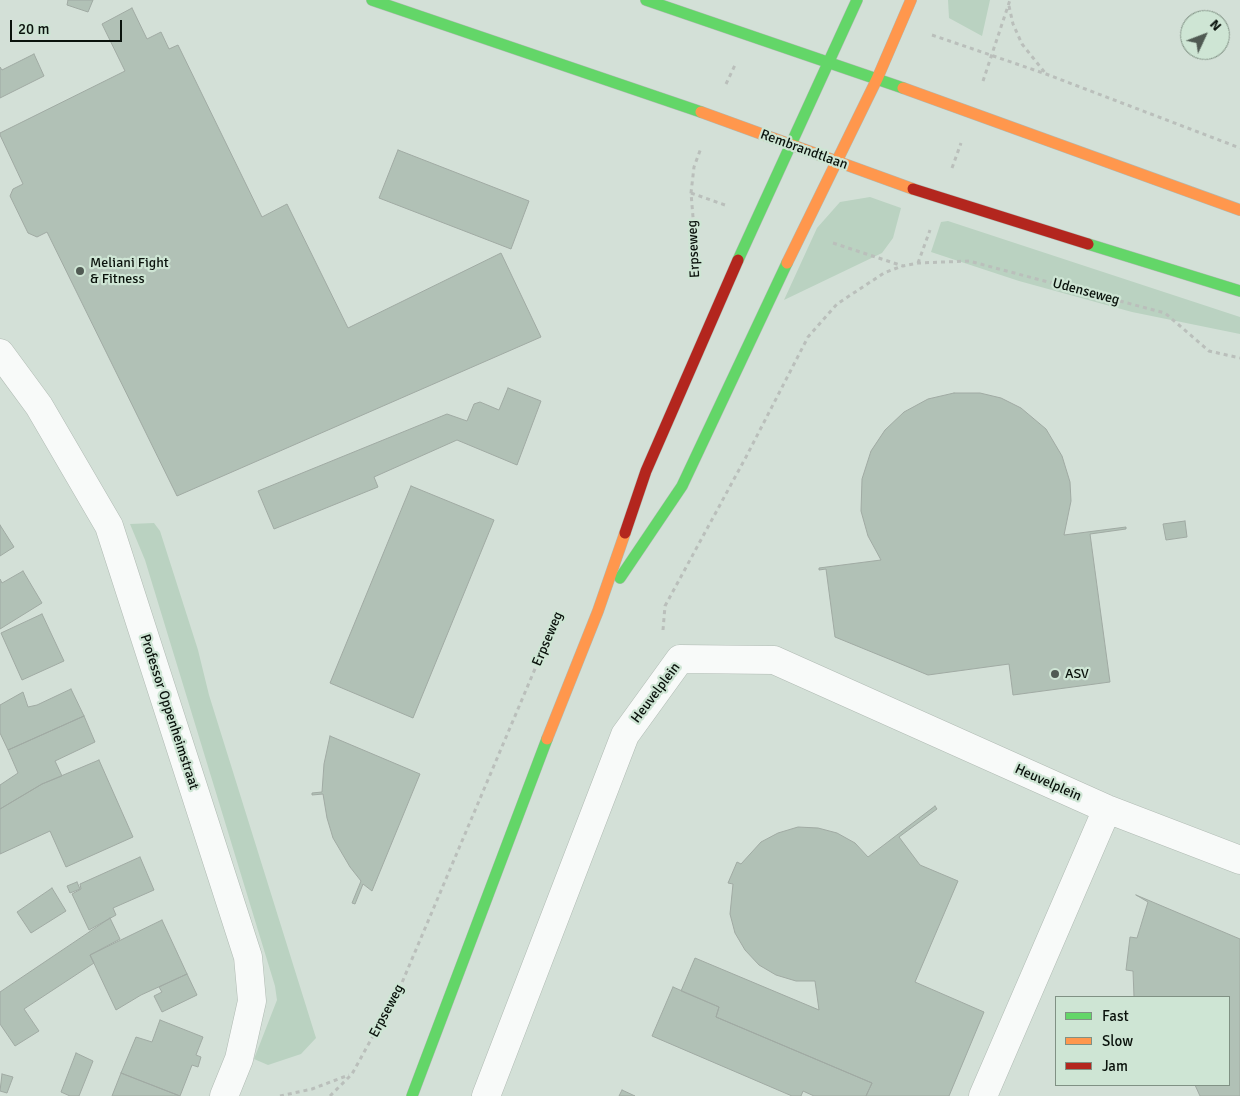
<!DOCTYPE html>
<style>
body{margin:0}
#map{position:relative;width:1240px;height:1096px;overflow:hidden;background:#d3e0d7;font-family:Signika,sans-serif}
canvas{display:block}
.legend{position:absolute;left:1055px;top:996px;width:175px;height:90px;box-sizing:border-box;background:#cee5d4;border:1px solid #809184;margin:0;padding:6px 9px;list-style:none;font-size:15px;color:#0a120c}
.legend li{display:flex;align-items:center;gap:10px;height:25px}
.legend b{width:25px;border:1px solid #809184}
.north{position:absolute;left:1180px;top:10px;width:50px;height:50px;box-sizing:border-box;background:#cee5d4;border:1px solid #809184;border-radius:50%;rotate:47deg;font-size:14px;font-weight:700;line-height:20px;text-align:center;color:#0a120c}
.north::after{content:'';display:block;margin:auto;width:18px;height:22px;background:#505a53;clip-path:polygon(50% 0,100% 100%,50% 72%,0 100%)}
.scale{position:absolute;left:10px;top:20px;width:112px;height:22px;box-sizing:border-box;border:2px solid #0a120c;border-top:0;padding-left:6px;font-size:15px;line-height:18px;white-space:nowrap;color:#0a120c;-webkit-text-stroke:4px #cee5d4;paint-order:stroke}
</style>
<div id="map">
<canvas width="1240" height="1096"></canvas>
<ul class="legend">
<li><b style="height:6px;background:#63d668"></b>Fast</li>
<li><b style="height:6px;background:#ff974d"></b>Slow</li>
<li><b style="height:6px;background:#b3261e"></b>Jam</li>
</ul>
<div class="north">N</div>
<div class="scale">20 m</div>
</div>
<script>
const context = document.querySelector('canvas').getContext('2d');
context.lineJoin = 'round';
function fill(path, color) { context.fillStyle = color; context.fill(path, 'evenodd'); }
const shape = rows => new Path2D(rows.map(r => 'M' + r).join(''));
function strokePath(path, color, width, dash) { context.strokeStyle = color; context.lineWidth = width; context.lineCap = dash ? 'butt' : 'round'; context.setLineDash(dash || []); context.stroke(path); }
function write(font, color, halo, rows, align = 'center') {
  context.font = font + ' Signika,sans-serif'; context.lineWidth = 4.5; context.setLineDash([]); context.textBaseline = 'middle'; context.strokeStyle = halo; context.fillStyle = color; for (const [text, x, y, turn = 0] of rows) {
    context.save(); context.translate(x, y); context.rotate((+turn || 0) * Math.PI / 180); context.textAlign = isNaN(turn) ? turn : align; if (halo) context.strokeText(text, 0, 0); context.fillText(text, 0, 0); context.restore();
  }
}
fill(shape([
 [948,0,990,0,982,36,949,18],
 [870,197,901,208,893,238,882,253,784,300,817,228,840,202],
 [948,221,1240,317,1240,334,1132,312,1019,281,931,252,941,222],
 [154,523,160,531,198,650,209,695,316,1038,301,1054,268,1065,254,1059,277,1000,275,986,145,560,130,524]
]), '#bad2c1');
const building = shape([
 [68,0,93,0,88,12,67,5,68,0],
 [132,8,147,39,161,32,169,49,178,45,262,217,287,204,348,328,501,253,541,337,177,496,47,232,37,237,28,233,10,196,13,189,23,184,0,135,0,133,125,71,102,24,132,8],
 [34,54,44,76,0,98,0,67,2,70,34,54],
 [398,150,529,201,511,249,379,198,398,150],
 [508,388,541,401,517,465,457,440,374,477,378,487,274,529,258,491,447,414,467,421,474,404,480,402,499,410,508,388],
 [954,393,980,393,1001,398,1021,408,1046,429,1062,456,1070,482,1071,501,1064,535,1126,527,1126,529,1090,534,1110,682,1013,695,1009,664,928,675,835,637,826,569,819,570,819,568,881,560,868,536,861,511,862,479,871,451,885,430,904,412,928,399,954,393],
 [411,486,494,520,413,718,330,683,411,486],
 [1185,521,1187,537,1166,540,1163,524,1185,521],
 [0,525,14,547,0,556,0,525],
 [23,571,42,603,0,629,0,579,2,583,23,571],
 [42,614,64,661,22,680,1,633,42,614],
 [71,689,84,716,8,750,0,733,0,705,23,692,28,707,37,705,71,689],
 [84,716,95,742,55,761,62,776,42,784,0,809,0,785,18,773,8,750,84,716],
 [330,736,420,774,372,891,363,884,355,904,352,903,361,881,350,867,333,838,327,818,323,794,312,795,312,793,322,792,324,764,330,736],
 [99,760,133,837,66,867,50,831,0,854,0,809,42,784,99,760],
 [935,806,937,809,899,837,920,865,958,881,915,982,984,1012,949,1096,866,1096,872,1083,716,1017,719,1007,681,991,695,958,819,1010,815,981,796,981,776,975,759,965,745,950,735,933,730,914,733,884,728,883,737,862,741,864,761,842,778,833,798,827,818,828,837,833,855,843,868,857,935,806],
 [140,857,154,890,113,908,116,915,89,930,72,894,81,889,80,884,140,857],
 [77,882,80,889,70,893,67,886,77,882],
 [52,888,66,911,31,933,17,912,52,888],
 [1136,895,1240,939,1240,1096,1200,1096,1195,1085,1229,1085,1229,997,1134,997,1133,971,1126,970,1130,937,1137,938,1148,902,1136,895],
 [110,918,120,939,90,955,94,963,24,1009,39,1031,15,1046,0,1024,0,992,110,918],
 [162,920,187,974,141,995,116,1010,90,955,162,920],
 [187,974,197,995,162,1012,154,996,162,992,159,987,187,974],
 [673,987,719,1007,716,1017,872,1083,866,1096,814,1096,803,1091,801,1096,792,1096,652,1036,673,987],
 [160,1020,203,1037,196,1055,201,1057,198,1067,192,1065,180,1096,121,1073,136,1037,152,1042,160,1020],
 [76,1053,93,1061,79,1096,70,1096,61,1092,76,1053],
 [121,1073,136,1079,180,1096,112,1096,121,1073],
 [2,1074,13,1077,7,1093,0,1091,2,1074],
 [622,1090,635,1096,619,1096,622,1090]
]);
fill(building, '#b1c1b6');
strokePath(building, '#a0aaa3', 1);
const street = shape([
 [0,353,39,406,109,526,248,957,252,1001,239,1059,224,1096],
 [486,1096,625,735,680,659,774,660,1107,809,1240,860],
 [983,1096,1107,809]
]);
const fast = shape([
 [372,0,701,112],
 [646,0,903,88],
 [1088,244,1240,291],
 [738,260,857,0],
 [620,578,682,486,787,263],
 [412,1096,547,739]
]);
const slow = shape([
 [903,88,1240,210],
 [701,112,913,189],
 [787,263,877,79,911,0],
 [547,739,598,611,625,533]
]);
const jam = shape([
 [913,189,1088,244],
 [625,533,646,471,738,260]
]);
strokePath(street, '#b0bab3', 29);
strokePath(fast, '#b0bab3', 12);
strokePath(slow, '#b0bab3', 12);
strokePath(jam, '#b0bab3', 12);
strokePath(shape([
 [1009,6,1013,24,1022,44,1046,74],
 [932,35,1046,74,1240,148],
 [983,81,1010,0],
 [726,84,735,65],
 [952,168,961,143],
 [691,193,725,205],
 [833,243,903,266,918,263,969,261,1165,313,1209,351,1240,358],
 [918,263,930,230],
 [697,265,691,193,694,167,701,148],
 [663,630,665,606,746,457,808,337,837,304,884,273,902,266],
 [280,1096,312,1089,349,1075],
 [330,1096,352,1074,401,985,540,657]
]), '#babfbb', 3, [4, 4]);
strokePath(street, '#f8faf9', 28);
strokePath(fast, '#63d668', 11);
strokePath(slow, '#ff974d', 11);
strokePath(jam, '#b3261e', 11);
for (const [x, y, r, color] of [
 [80,271,5,"#505a53"],
 [1055,674,5,"#505a53"]
]) { const dot = new Path2D(); dot.arc(x, y, r, 0, 2 * Math.PI); context.fillStyle = color; context.fill(dot); strokePath(dot, '#cee5d4', 2); }
write('14px', '#0a120c', '#cee5d4', [
 ["Rembrandtlaan",804,150,20],
 ["Erpseweg",694,249,-93],
 ["Udenseweg",1086,292,15],
 ["Erpseweg",548,639,-67],
 ["Heuvelplein",656,693,-53],
 ["Professor Oppenheimstraat",169,712,72],
 ["Heuvelplein",1048,783,24],
 ["Erpseweg",387,1011,-62]
]);
write('14px', '#0a120c', '#cee5d4', [
 ["Meliani Fight",90,263],
 ["& Fitness",90,279],
 ["ASV",1065,674]
], 'left');
</script>
